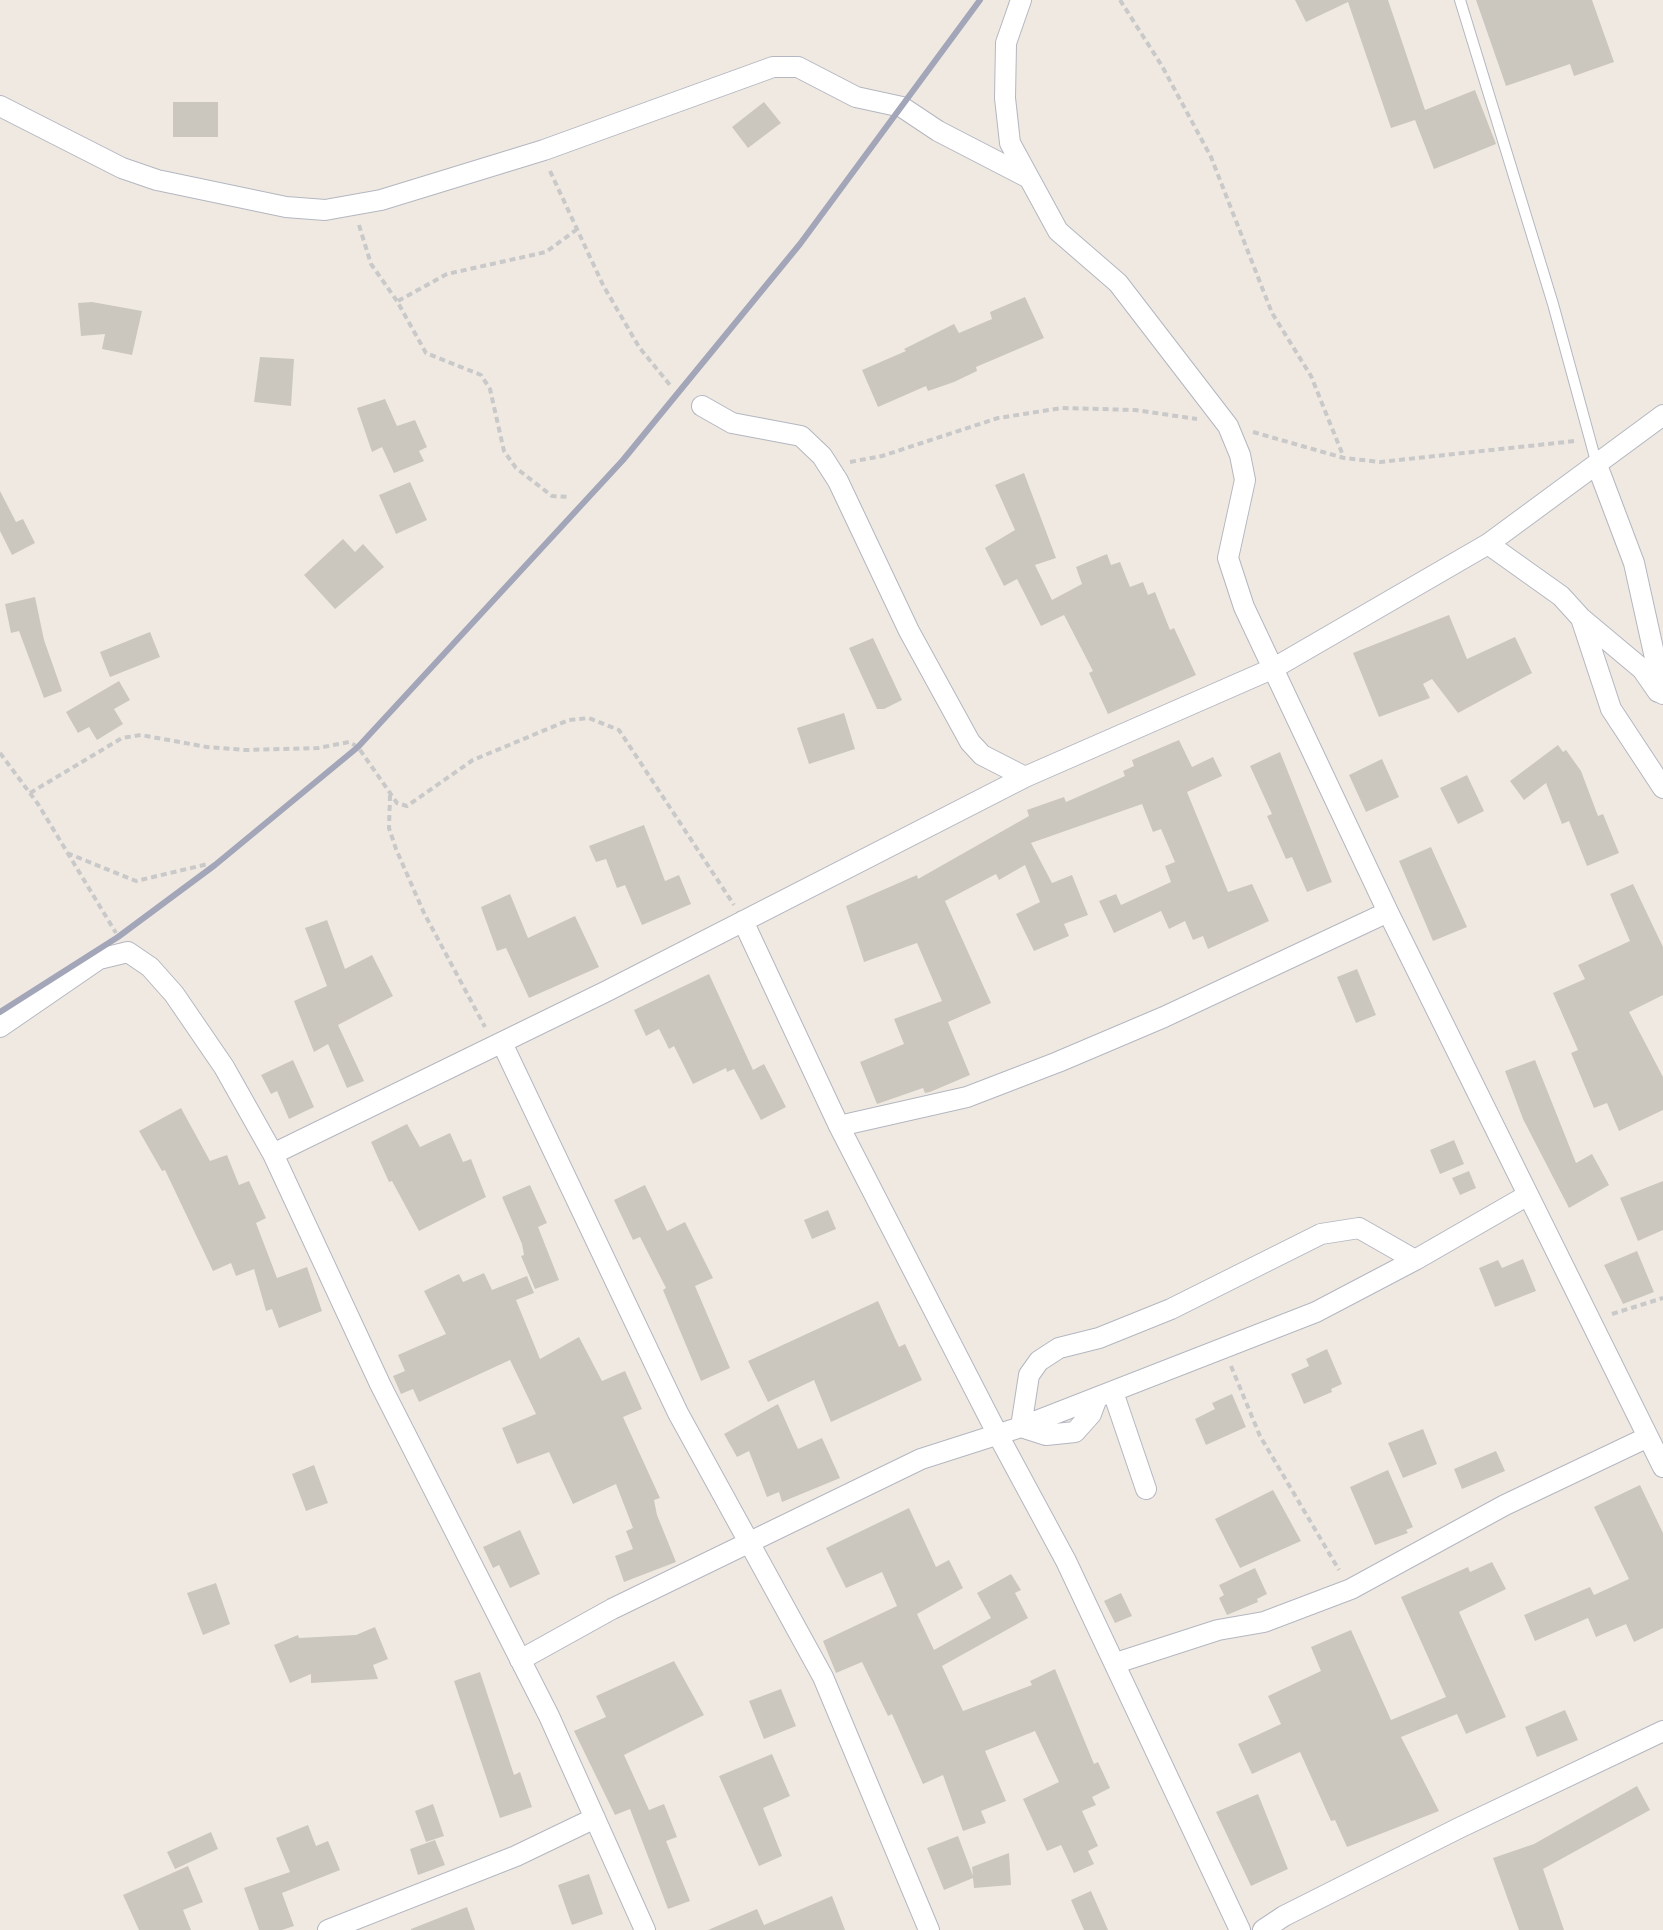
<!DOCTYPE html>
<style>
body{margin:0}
canvas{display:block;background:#efe9e1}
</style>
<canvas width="1663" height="1930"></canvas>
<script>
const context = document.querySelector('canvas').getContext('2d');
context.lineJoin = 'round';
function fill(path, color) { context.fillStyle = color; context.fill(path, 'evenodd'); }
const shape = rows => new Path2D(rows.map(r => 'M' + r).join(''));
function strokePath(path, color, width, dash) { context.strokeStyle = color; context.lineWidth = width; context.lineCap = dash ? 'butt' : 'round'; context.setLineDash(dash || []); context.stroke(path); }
fill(shape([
 [1295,0,1388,0,1425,110,1475,90,1496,144,1434,169,1415,120,1391,128,1348,2,1306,22],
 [1476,0,1592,0,1614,62,1574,76,1570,64,1506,86],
 [173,102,218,102,218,137,173,137],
 [764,102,781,123,748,148,732,127],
 [1025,297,1044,338,976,367,977,371,954,382,928,391,926,386,878,407,862,370,906,351,904,349,954,324,959,333,992,319,990,312],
 [92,302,142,311,132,355,102,349,105,334,81,336,78,303],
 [260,357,294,359,291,406,254,402],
 [385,399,397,426,415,420,427,447,419,451,424,461,394,473,382,447,372,452,357,408],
 [1024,473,1056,558,1035,565,1052,600,1082,584,1076,567,1107,554,1111,565,1120,562,1130,587,1143,582,1148,595,1155,592,1170,630,1174,628,1196,675,1108,714,1089,673,1093,671,1064,615,1041,626,1017,579,1004,586,985,548,1015,530,995,485],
 [410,482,427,520,396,534,379,495],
 [0,491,16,522,23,519,35,543,12,555,0,531],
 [343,539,355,552,363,544,384,567,335,609,304,575],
 [35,597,44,640,62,691,44,698,19,631,11,633,5,604],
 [1449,615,1467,659,1515,637,1532,673,1458,713,1432,679,1423,684,1430,698,1379,717,1353,653],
 [150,632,160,657,110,677,100,652],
 [873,638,902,700,884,709,877,709,849,648],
 [119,681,130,700,114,709,123,724,97,740,89,727,78,733,66,712],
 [844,713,855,749,809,764,797,728],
 [1179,740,1192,767,1213,757,1222,776,1187,792,1228,892,1252,884,1269,921,1208,949,1203,936,1193,940,1185,921,1169,929,1161,911,1114,933,1099,901,1116,894,1121,905,1171,882,1165,866,1175,862,1161,829,1153,832,1142,804,1031,843,1052,883,1072,875,1088,915,1064,924,1069,936,1034,951,1016,914,1040,902,1025,865,999,880,996,874,945,901,991,1003,948,1022,970,1075,930,1092,925,1093,923,1088,877,1104,860,1062,904,1044,894,1019,942,1001,917,943,864,962,846,906,917,875,918,879,1029,816,1027,810,1064,797,1066,802,1125,776,1123,771,1134,766,1132,760],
 [1558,745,1563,752,1566,750,1581,771,1598,816,1603,814,1619,853,1587,866,1569,821,1562,824,1546,783,1524,800,1510,781],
 [1280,752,1332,882,1307,892,1292,857,1286,859,1267,816,1272,814,1250,766],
 [1382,759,1399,797,1366,812,1349,775],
 [1467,775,1484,811,1458,824,1440,788],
 [644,825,665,881,679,875,691,904,642,925,625,885,617,888,606,859,596,862,589,846],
 [1431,847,1467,927,1433,941,1399,861],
 [1633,884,1663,947,1663,995,1629,1012,1663,1077,1663,1110,1619,1131,1607,1103,1594,1108,1571,1053,1578,1050,1553,993,1585,979,1578,965,1630,941,1610,894],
 [510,894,528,938,575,916,599,967,529,998,506,948,497,951,481,907],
 [327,920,345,969,372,955,393,996,338,1025,364,1081,347,1088,328,1044,314,1052,294,1001,327,986,305,928],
 [1357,969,1376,1015,1356,1023,1337,977],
 [709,974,753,1070,764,1064,786,1107,761,1120,734,1069,727,1072,726,1068,693,1084,674,1046,669,1049,659,1029,646,1036,634,1010],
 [293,1060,314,1107,289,1119,277,1091,271,1094,261,1075],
 [1535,1060,1576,1163,1592,1154,1609,1185,1569,1208,1523,1119,1505,1071],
 [181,1108,210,1161,227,1155,239,1185,249,1181,266,1218,256,1223,277,1278,307,1267,322,1311,279,1328,272,1309,266,1311,254,1269,236,1276,231,1263,213,1271,165,1170,162,1171,139,1131],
 [407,1124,420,1147,450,1133,463,1162,471,1159,486,1197,419,1231,392,1181,389,1182,371,1142],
 [1454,1140,1464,1164,1440,1174,1430,1150],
 [1469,1171,1476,1188,1460,1195,1452,1178],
 [1663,1181,1663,1230,1638,1241,1620,1198],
 [530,1185,547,1223,538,1227,559,1280,535,1289,521,1256,524,1255,522,1244,502,1197],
 [645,1185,667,1231,685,1222,713,1278,695,1286,730,1368,701,1381,663,1290,666,1288,640,1237,633,1240,614,1200],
 [828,1210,836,1229,812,1239,804,1220],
 [1637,1251,1654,1292,1623,1304,1604,1265],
 [1523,1259,1536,1291,1495,1307,1479,1268,1498,1260,1502,1268],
 [484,1273,492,1290,527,1276,534,1293,516,1300,540,1359,579,1337,602,1381,625,1371,642,1409,623,1417,660,1498,654,1500,657,1515,676,1562,624,1582,615,1556,633,1549,626,1531,633,1528,616,1484,573,1504,549,1452,517,1464,502,1428,536,1414,510,1360,419,1402,413,1389,401,1394,393,1376,405,1371,398,1355,446,1334,424,1291,459,1274,463,1282],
 [878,1301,899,1347,905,1344,922,1380,831,1422,814,1380,768,1402,748,1361],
 [1327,1349,1342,1384,1331,1389,1332,1392,1304,1404,1291,1374,1309,1366,1306,1359],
 [1232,1394,1246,1427,1206,1445,1195,1419,1215,1409,1212,1403],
 [778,1404,798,1449,822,1438,840,1478,782,1502,779,1492,767,1497,749,1451,737,1457,724,1434],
 [1423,1429,1437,1464,1403,1478,1388,1443],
 [1496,1451,1505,1471,1462,1489,1454,1469],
 [314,1465,328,1503,306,1511,292,1474],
 [1388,1470,1413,1527,1406,1530,1408,1533,1375,1545,1350,1487],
 [1640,1485,1663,1533,1663,1628,1634,1642,1626,1624,1596,1637,1588,1618,1535,1641,1524,1615,1590,1587,1594,1595,1629,1579,1594,1507],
 [1273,1490,1301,1541,1240,1568,1215,1519],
 [909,1508,936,1567,949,1560,963,1588,917,1614,934,1650,991,1618,977,1593,1011,1574,1021,1590,1015,1593,1028,1618,942,1666,963,1711,1032,1685,1030,1681,1055,1669,1094,1764,1098,1762,1110,1788,1092,1797,1096,1805,1082,1811,1098,1846,1088,1851,1094,1864,1074,1873,1061,1845,1047,1851,1023,1799,1059,1782,1035,1731,985,1751,1006,1801,981,1811,986,1823,963,1831,943,1775,923,1784,892,1714,888,1716,862,1662,836,1673,823,1641,897,1606,882,1572,846,1588,826,1548],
 [520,1530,540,1574,510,1588,499,1565,493,1568,483,1547],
 [1492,1562,1506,1589,1459,1612,1506,1717,1466,1734,1457,1714,1401,1737,1439,1811,1347,1847,1335,1820,1331,1821,1300,1752,1252,1774,1238,1744,1281,1724,1268,1696,1321,1671,1311,1647,1351,1630,1391,1720,1446,1697,1401,1597,1468,1567,1470,1572],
 [1255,1568,1267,1594,1257,1599,1258,1602,1227,1615,1219,1598,1224,1595,1219,1585],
 [216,1583,230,1624,203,1635,187,1593],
 [1121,1593,1132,1616,1115,1623,1104,1601],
 [375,1627,388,1659,373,1665,378,1679,311,1683,311,1674,290,1683,274,1645,298,1635,299,1638,356,1635],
 [674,1661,704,1715,624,1755,649,1810,664,1804,677,1837,666,1841,690,1901,668,1909,630,1809,615,1815,574,1731,606,1717,596,1696],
 [480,1672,514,1775,520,1772,532,1807,500,1818,454,1681],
 [781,1689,796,1726,764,1739,749,1701],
 [1565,1710,1578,1740,1537,1757,1525,1727],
 [772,1754,790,1796,763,1808,782,1856,759,1866,719,1776],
 [1637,1786,1650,1810,1543,1869,1564,1930,1519,1930,1493,1858,1534,1844],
 [1258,1794,1288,1869,1251,1886,1216,1812],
 [433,1804,444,1836,426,1842,415,1811],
 [308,1825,316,1846,328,1841,340,1870,282,1893,294,1926,282,1930,259,1930,244,1888,290,1872,276,1838],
 [211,1832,218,1849,175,1869,167,1852],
 [958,1836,973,1876,972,1867,1009,1853,1011,1885,974,1888,973,1878,944,1890,927,1848],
 [435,1840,445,1865,418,1875,410,1849],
 [188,1866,203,1902,183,1910,191,1930,139,1930,123,1895],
 [589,1874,603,1914,572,1925,558,1885],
 [1091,1891,1108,1930,1084,1930,1071,1900],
 [832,1896,845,1930,708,1930,757,1909,764,1925],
 [467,1907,475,1930,411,1930,411,1929]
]), '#cbc7bf');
const service = shape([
 [1460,0,1553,304,1597,465]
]);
const minor = shape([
 [1021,0,1006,43,1005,98,1010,143,1058,231,1118,283,1228,426,1240,455,1245,480,1228,558,1244,607,1388,912,1663,1467],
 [0,106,122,168,157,180,286,207,325,210,381,200,544,150,773,67,798,67,856,97,902,107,938,131,1027,177],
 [702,406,732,423,801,436,822,456,838,481,909,631,970,742,982,755,1025,777],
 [1597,465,1634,563,1663,694],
 [1488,544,1561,596,1581,618,1611,709,1663,788],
 [1581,618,1642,669,1658,692],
 [743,921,839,1126,998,1435,1066,1561,1240,1930],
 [0,1027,99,959,128,952,150,967,174,994,224,1067,273,1154,380,1384,549,1716,645,1930],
 [502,1043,678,1413,823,1677,929,1930],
 [839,1126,967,1097,1058,1062,1164,1017,1388,912],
 [273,1154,605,992,1025,777,1274,668,1488,544,1663,415],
 [1113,1392,1146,1489],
 [1097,1398,1091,1414,1075,1432,1046,1435,1021,1427,1029,1375,1039,1361,1059,1348,1099,1338,1171,1309,1321,1234,1359,1228,1415,1260],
 [520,1660,612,1609,921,1459,1021,1427,1316,1312,1415,1260,1528,1195],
 [1116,1663,1218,1630,1264,1622,1351,1589,1505,1505,1648,1437],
 [328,1930,516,1856,595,1818],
 [1263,1930,1284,1916,1459,1828,1663,1731]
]);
strokePath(service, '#b4b7c1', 12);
strokePath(minor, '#b4b7c1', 22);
strokePath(shape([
 [1120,0,1162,66,1211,157,1272,313,1311,376,1344,458],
 [550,171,603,285,639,347,670,385],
 [359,225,371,264,397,301,426,353,481,375,490,389,504,451,516,468,552,496,570,497],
 [398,301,447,274,546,252,576,230],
 [1253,432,1344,458,1380,462,1575,441],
 [850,462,882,456,998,418,1062,408,1135,410,1197,419],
 [0,753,38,804,116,933],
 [30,793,122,738,141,735,207,747,245,750,318,748,349,742,358,747,397,803,407,806,473,760,569,720,589,718,619,730,734,905],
 [390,795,389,828,396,849,424,913,485,1027],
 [67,853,136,881,208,864],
 [1612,1314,1663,1298],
 [1231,1366,1260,1436,1339,1570]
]), '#c9c9c9', 4, [6, 4]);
strokePath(service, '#fff', 10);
strokePath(minor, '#fff', 20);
strokePath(shape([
 [0,1012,118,937,215,865,358,747,623,460,800,244,980,0]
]), '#a3a6b8', 6);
</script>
